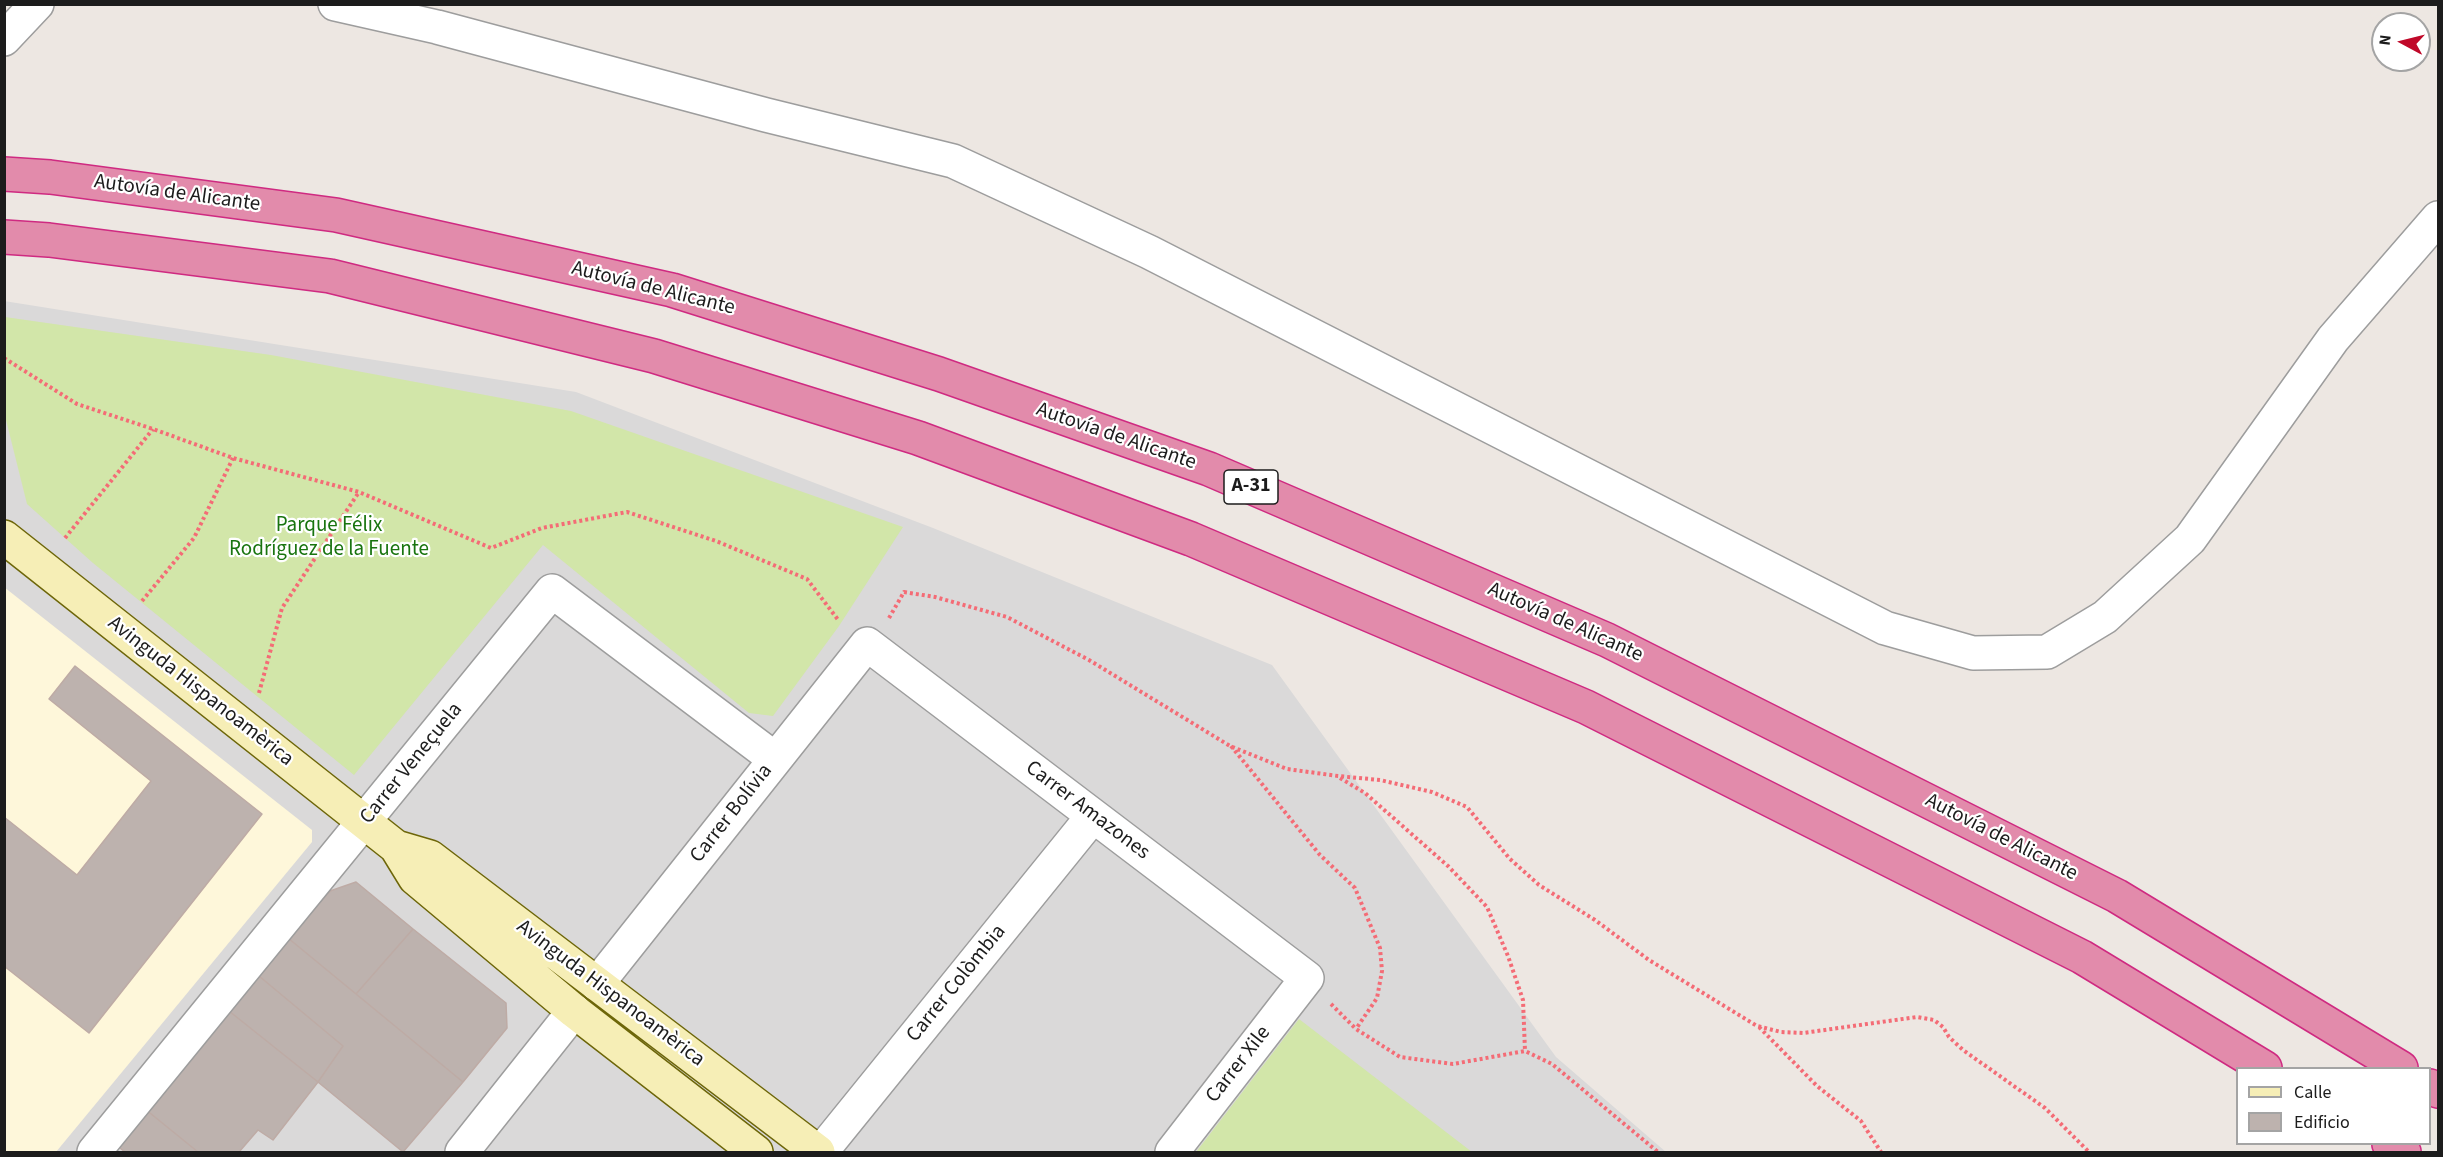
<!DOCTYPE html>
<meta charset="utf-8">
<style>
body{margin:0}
#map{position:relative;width:2443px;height:1157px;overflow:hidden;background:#ede7e2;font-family:"Source Sans 3",sans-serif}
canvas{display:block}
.frame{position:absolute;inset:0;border:6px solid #1c1c1c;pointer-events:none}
.legend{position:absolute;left:2236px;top:1067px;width:195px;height:78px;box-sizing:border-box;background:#fff;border:2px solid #a4a4a4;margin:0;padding:8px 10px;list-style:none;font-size:18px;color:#1c1c1c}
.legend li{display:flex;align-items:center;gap:12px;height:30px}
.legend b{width:30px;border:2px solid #a4a4a4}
.north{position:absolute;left:2371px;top:12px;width:60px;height:60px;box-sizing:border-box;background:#fff;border:2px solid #a4a4a4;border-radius:50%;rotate:277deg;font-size:16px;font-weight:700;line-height:24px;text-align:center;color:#1c1c1c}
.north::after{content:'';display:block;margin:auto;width:21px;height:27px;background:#c00829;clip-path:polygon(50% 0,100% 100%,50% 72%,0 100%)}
</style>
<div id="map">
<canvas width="2443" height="1157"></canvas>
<div class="frame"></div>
<ul class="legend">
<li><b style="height:8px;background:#f6eeb6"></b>Calle</li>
<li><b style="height:16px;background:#bdb2ae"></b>Edificio</li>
</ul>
<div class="north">N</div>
</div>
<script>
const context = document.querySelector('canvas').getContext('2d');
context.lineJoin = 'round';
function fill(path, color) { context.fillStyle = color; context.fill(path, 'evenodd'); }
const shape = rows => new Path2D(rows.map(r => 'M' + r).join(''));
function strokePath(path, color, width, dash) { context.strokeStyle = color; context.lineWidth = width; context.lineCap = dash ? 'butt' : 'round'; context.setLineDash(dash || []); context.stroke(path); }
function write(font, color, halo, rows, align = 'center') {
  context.font = font + ' "Source Sans 3",sans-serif'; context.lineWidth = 4.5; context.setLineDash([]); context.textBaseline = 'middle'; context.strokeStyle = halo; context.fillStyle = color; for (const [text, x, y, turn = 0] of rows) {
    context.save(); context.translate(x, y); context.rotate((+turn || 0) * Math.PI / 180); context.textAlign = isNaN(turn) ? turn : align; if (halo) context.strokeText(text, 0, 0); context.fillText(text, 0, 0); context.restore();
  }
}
fill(shape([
 [4,301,576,392,933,528,1272,665,1556,1057,1666,1152,5,1152]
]), '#dad9d9');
fill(shape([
 [4,587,312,830,312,842,56,1152,5,1152]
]), '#fef7da');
fill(shape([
 [5,317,271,355,571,411,903,527,839,626,773,716,749,713,543,545,354,775,93,563,27,504,5,416],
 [1299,1019,1472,1152,1196,1152]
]), '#d2e6a9');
const building = shape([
 [75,666,262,814,89,1033,4,966,4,817,77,875,151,781,49,699,75,666],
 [356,882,413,929,356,994,288,938,330,891,356,882],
 [413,929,506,1003,507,1028,463,1082,356,994,413,929],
 [288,938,463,1082,403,1152,318,1082,343,1046,259,976,288,938],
 [259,976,343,1046,318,1082,229,1011,259,976],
 [229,1011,318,1082,273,1140,258,1130,239,1152,198,1152,145,1109,229,1011],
 [145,1109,198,1152,125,1152,116,1145,145,1109]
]);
fill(building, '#bdb2ae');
strokePath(building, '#beaba5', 1.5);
const street = shape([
 [335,4,437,27,766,115,953,161,1149,252,1885,628,1973,653,2047,652,2105,617,2190,539,2333,339,2438,218],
 [4,39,37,4],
 [597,984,867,644,1307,978,1172,1152],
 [94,1152,552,591,775,759],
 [462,1152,574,1011],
 [821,1152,1093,816]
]);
const secondary = shape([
 [4,537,396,847,415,878,574,1011,756,1152],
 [396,847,430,857,818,1152]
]);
const highway = shape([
 [4,174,50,177,336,215,672,290,939,374,1209,469,1607,640,2117,896,2401,1068],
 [4,237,49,240,330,276,654,356,918,438,1191,539,1586,707,2082,957,2265,1068],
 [2430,1086,2438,1091],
 [2389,1144,2404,1152]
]);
strokePath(street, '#9d9d9d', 36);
strokePath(secondary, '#6d6609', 36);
strokePath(highway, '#cf2a81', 36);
strokePath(shape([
 [4,358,77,404,153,429,233,458,359,492,491,548,542,528,627,512,716,541,807,579,839,621],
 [65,538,153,429],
 [142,601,194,538,233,458],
 [889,618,904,592,935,597,1007,617,1089,660,1230,746,1287,769,1338,776,1380,780,1432,792,1467,807,1510,859,1539,885,1595,920,1649,960,1757,1026,1781,1032,1803,1033,1917,1017,1934,1020,1943,1027,1949,1037,1963,1050,2045,1108,2089,1152],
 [259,693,282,608,359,492],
 [1231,746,1320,855,1355,888,1380,948,1382,971,1377,998,1356,1029],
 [1340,778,1365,793,1448,866,1487,907,1508,956,1523,1000,1525,1051],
 [1331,1004,1356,1029,1400,1057,1453,1064,1525,1051,1552,1064,1658,1152],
 [1759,1027,1817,1086,1861,1121,1881,1152]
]), '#f46c76', 4, [3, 3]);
strokePath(street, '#fff', 33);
strokePath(secondary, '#f6eeb6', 33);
strokePath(highway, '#e28bab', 33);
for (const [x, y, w] of [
 [1251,487,54]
]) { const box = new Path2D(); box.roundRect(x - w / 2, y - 17, w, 34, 4.5); context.fillStyle = '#fff'; context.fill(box); strokePath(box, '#1c1c1c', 1.5); }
write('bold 20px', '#1c1c1c', null, [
 ["A-31",1251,487]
]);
write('21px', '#1c1c1c', '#fff', [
 ["Autovía de Alicante",177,194,8],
 ["Autovía de Alicante",653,289,14],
 ["Autovía de Alicante",1116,437,19],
 ["Autovía de Alicante",1565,623,24],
 ["Avinguda Hispanoamèrica",200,692,38],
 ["Carrer Veneçuela",412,764,-51],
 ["Carrer Amazones",1087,811,37],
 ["Carrer Bolívia",732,814,-52],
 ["Autovía de Alicante",2001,838,27],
 ["Carrer Colòmbia",957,984,-51],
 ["Avinguda Hispanoamèrica",610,994,37],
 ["Carrer Xile",1239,1065,-52]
]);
write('21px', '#19740f', '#fff', [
 ["Parque Félix",329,526],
 ["Rodríguez de la Fuente",329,550]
]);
</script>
